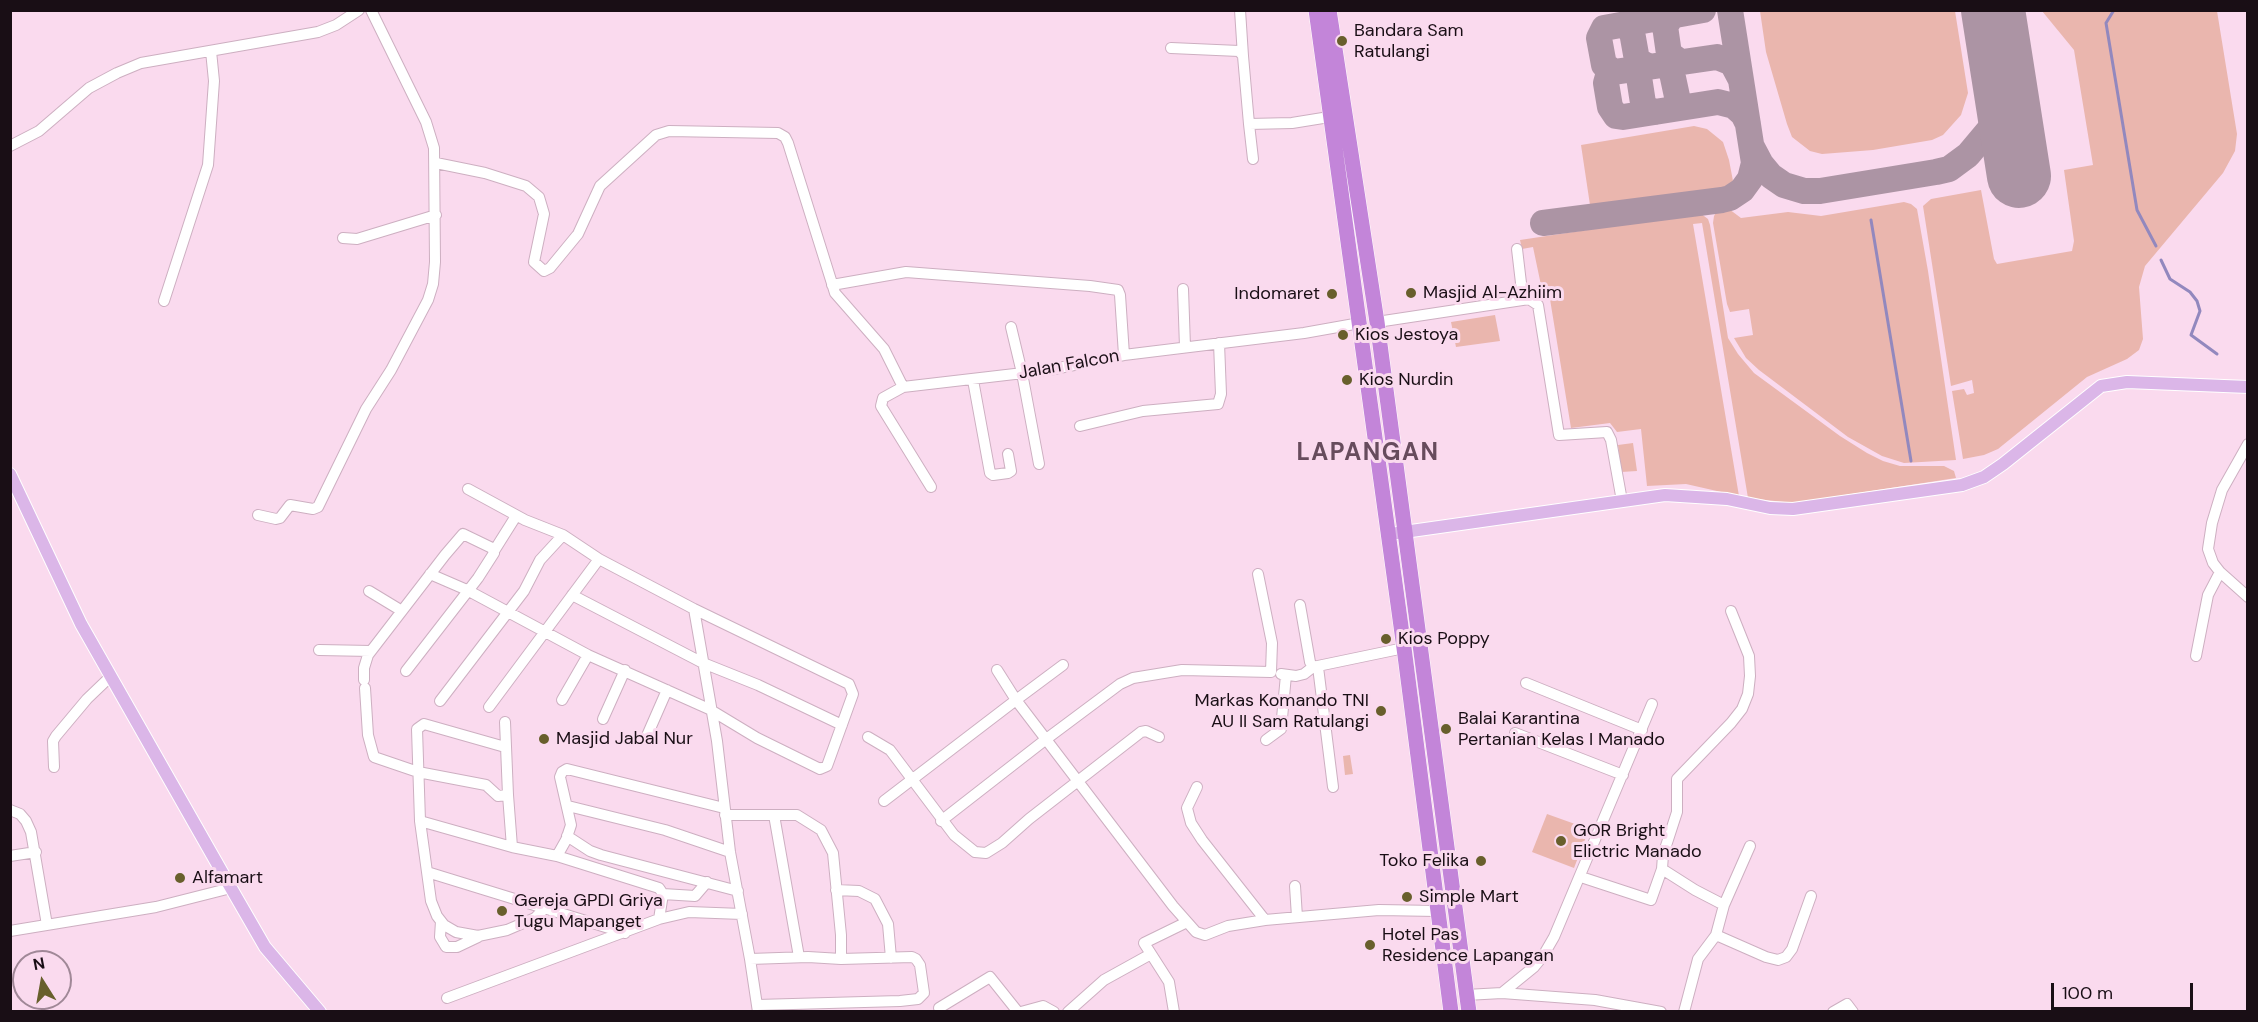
<!DOCTYPE html>
<style>
body{margin:0}
#map{position:relative;width:2258px;height:1022px;overflow:hidden;background:#fadaee;font-family:"DM Sans",sans-serif}
canvas{display:block}
.frame{position:absolute;inset:0;border:12px solid #190e15;pointer-events:none}
.north{position:absolute;left:12px;top:950px;width:60px;height:60px;box-sizing:border-box;background:#fadaee;border:2px solid #a08897;border-radius:50%;rotate:349deg;font-size:16px;font-weight:700;line-height:24px;text-align:center;color:#190e15}
.north::after{content:'';display:block;margin:auto;width:21px;height:27px;background:#685f2c;clip-path:polygon(50% 0,100% 100%,50% 72%,0 100%)}
.scale{position:absolute;left:2051px;top:983px;width:142px;height:27px;box-sizing:border-box;border:3px solid #190e15;border-top:0;padding-left:8px;font-size:18px;line-height:21px;white-space:nowrap;color:#190e15;-webkit-text-stroke:4px #fadaee;paint-order:stroke}
</style>
<div id="map">
<canvas width="2258" height="1022"></canvas>
<div class="frame"></div>
<div class="north">N</div>
<div class="scale">100 m</div>
</div>
<script>
const context = document.querySelector('canvas').getContext('2d');
context.lineJoin = 'round';
function fill(path, color) { context.fillStyle = color; context.fill(path, 'evenodd'); }
const shape = rows => new Path2D(rows.map(r => 'M' + r).join(''));
function strokePath(path, color, width, dash) { context.strokeStyle = color; context.lineWidth = width; context.lineCap = dash ? 'butt' : 'round'; context.setLineDash(dash || []); context.stroke(path); }
function write(font, color, halo, rows, align = 'center') {
  context.font = font + ' "DM Sans",sans-serif'; context.lineWidth = 6; context.setLineDash([]); context.textBaseline = 'middle'; context.strokeStyle = halo; context.fillStyle = color; for (const [text, x, y, turn = 0] of rows) {
    context.save(); context.translate(x, y); context.rotate((+turn || 0) * Math.PI / 180); context.textAlign = isNaN(turn) ? turn : align; if (halo) context.strokeText(text, 0, 0); context.fillText(text, 0, 0); context.restore();
  }
}
fill(shape([
 [1760,11,1955,11,1968,93,1961,115,1943,135,1932,140,1873,150,1822,154,1810,151,1792,137,1787,124,1766,52],
 [2042,11,2217,11,2237,134,2235,151,2223,173,2145,266,2139,287,2143,339,2139,350,2127,359,2087,377,1998,449,1984,455,1963,459,1952,391,1964,389,1967,395,1974,393,1972,380,1951,386,1923,206,1931,199,1981,190,1994,259,1997,264,2072,251,2074,241,2064,170,2093,165,2074,50],
 [1694,126,1707,129,1723,142,1729,160,1733,181,1731,184,1727,187,1594,208,1590,205,1581,145],
 [1904,202,1911,204,1917,209,1928,271,1956,460,1904,463,1882,456,1848,437,1759,370,1746,358,1734,338,1753,335,1749,309,1730,312,1727,304,1713,223,1714,216,1718,209,1729,209,1741,218,1788,212,1821,216],
 [1700,213,1708,219,1710,225,1728,338,1738,354,1754,373,1840,436,1867,453,1883,461,1900,466,1944,466,1954,471,1956,478,1793,503,1748,498,1702,223,1693,224,1739,496,1686,484,1647,486,1641,429,1617,432,1610,423,1571,428,1549,293,1531,295,1531,292,1542,290,1533,247,1522,249,1520,240],
 [1495,315,1500,341,1456,347,1451,322],
 [1633,443,1637,471,1621,472,1618,445],
 [1350,755,1353,774,1345,775,1343,756],
 [1547,814,1589,829,1574,868,1532,852]
]), '#eab6ae');
strokePath(shape([
 [2114,10,2106,23,2137,210,2156,246],
 [1871,220,1911,461],
 [2161,260,2170,279,2190,292,2197,301,2200,311,2191,335,2217,354]
]), '#9288be', 3);
strokePath(shape([
 [1703,10,1604,28,1599,38,1604,65,1614,72,1717,57,1732,63,1741,80],
 [1672,16,1665,26,1669,54,1679,61,1673,67,1672,73,1678,101,1686,107],
 [1640,21,1634,25,1632,32,1637,60,1647,66,1642,70,1639,77,1643,103,1647,109,1655,112],
 [1614,72,1608,76,1606,83,1610,107,1616,116,1623,117,1718,102,1734,106,1743,114,1748,124],
 [1752,147,1761,164,1771,176,1784,185,1804,191,1820,191,1936,172,1949,169,1968,155,1994,124,2001,102,2001,60],
 [1543,223,1722,200,1730,198,1742,190,1750,179,1754,163,1730,10]
]), '#ac94a4', 26);
strokePath(shape([
 [1993,10,2019,176]
]), '#ac94a4', 64);
const minor = shape([
 [1240,10,1243,56],
 [1171,48,1239,51,1243,56,1249,124,1292,123,1329,117],
 [1249,124,1253,159],
 [10,146,39,131,89,88,117,73,141,63,318,32,336,25,359,10],
 [436,163,485,173,526,186,539,197,544,214,534,262,544,271,550,268,578,234,600,186,656,135,669,131,778,133,785,137,788,143,835,293,884,349,903,387],
 [343,238,357,239,436,215],
 [1517,249,1523,300],
 [832,285,906,272,1090,286,1118,290,1120,295,1124,355],
 [1183,289,1185,347],
 [164,301,208,165,214,81,211,51],
 [1377,322,1529,299,1538,305,1559,435,1607,432,1611,440,1622,501],
 [1011,327,1022,373,1039,464],
 [973,380,990,473,993,475,1008,473,1011,471,1008,454],
 [1080,426,1143,411,1218,404,1221,394,1219,343],
 [2248,444,2222,490,2212,523,2208,549,2213,563,2220,572,2248,597],
 [931,487,881,406,883,398,903,387,1049,370,1124,355,1304,333,1360,323],
 [258,515,276,519,280,518,290,505,313,509,318,507,366,409,391,370,428,300,433,284,435,262,434,148,426,122,371,10],
 [494,551,516,516],
 [430,574,467,590,588,655,709,709,757,738,820,769,827,766,853,694,849,684,694,609,599,559,563,535,525,520,468,489],
 [369,591,402,611],
 [572,595,703,663,758,685,842,725],
 [1300,605,1310,662,1313,667,1404,648],
 [694,609,717,741,730,852,750,959,758,1012],
 [319,650,371,651],
 [2196,656,2208,595,2220,572],
 [1063,665,1016,700,1173,906,1196,932,1205,935,1228,926,1265,920,1379,910,1437,911],
 [1318,667,1333,787],
 [1281,674,1296,676,1304,674,1313,667],
 [364,680,364,668,368,655,445,555,463,534,492,548,494,553,478,578,406,671],
 [1526,683,1642,730],
 [365,688,368,735,374,757,418,772,486,785,498,796,508,795,512,847],
 [562,700,588,655],
 [440,701,524,591,540,560,563,535],
 [489,707,599,559],
 [603,719,625,670],
 [505,722,508,795],
 [1515,733,1623,775],
 [868,737,890,750,954,835,975,852,986,853,1002,843,1029,819,1141,732,1146,731,1159,737],
 [646,738,667,690],
 [1266,740,1281,729,1286,675],
 [505,747,424,724,417,729,420,821,431,901,437,916,444,925,456,932,478,936,507,930,535,918,546,907],
 [54,767,53,741,56,736,87,699,111,676],
 [1197,787,1187,808,1191,823,1202,840,1265,920],
 [884,801,1016,700,997,670],
 [568,806,665,830,730,852],
 [10,810,20,814,26,821,31,832,47,925],
 [725,815,797,815,821,830,833,853,841,935,841,959,808,957,750,959],
 [774,815,799,957],
 [420,821,512,847,557,856,659,888,663,894,659,919],
 [941,821,1045,740,1120,684,1133,678,1182,670,1271,672,1272,643,1258,574],
 [567,836,590,851,601,855,738,891],
 [10,856,36,852],
 [557,856,566,840,571,825,560,777,562,772,567,769,724,808],
 [427,872,625,933],
 [1581,877,1651,900,1662,869],
 [1295,886,1297,917],
 [836,890,859,891,875,899,888,924,891,958],
 [663,894,695,896,707,882],
 [1724,905,1695,890,1662,869,1663,855,1677,812,1677,779,1731,723,1742,709,1748,694,1750,676,1749,656,1731,611],
 [441,921,440,937,446,947,457,947,478,937],
 [10,931,156,907,231,888],
 [1716,935,1766,957,1778,960,1786,957,1792,949,1811,896],
 [1502,993,1534,967,1543,956,1554,937,1652,704],
 [1466,995,1502,993,1595,1000,1661,1012],
 [447,998,659,919,689,912,742,914],
 [757,1005,900,1001,918,999,924,993,920,965,916,959,912,957,841,959],
 [939,1008,990,977,1018,1012],
 [1021,1012,1043,1006,1054,1012],
 [1068,1012,1104,980,1151,954],
 [1174,1012,1169,982,1144,943,1187,922],
 [1684,1012,1698,959,1716,935,1724,905,1750,846],
 [1833,1012,1847,1004,1853,1012]
]);
const major = shape([
 [10,474,81,624,231,888,265,947,320,1012],
 [1397,533,1665,495,1727,499,1770,508,1793,509,1962,485,1984,477,2003,464,2101,386,2127,382,2248,387]
]);
const highway = shape([
 [1316,10,1404,648,1451,1012],
 [1329,10,1377,322,1469,1012]
]);
strokePath(minor, '#cdafc1', 12);
strokePath(major, '#fff', 14);
strokePath(highway, '#fff', 16);
strokePath(minor, '#fff', 10);
strokePath(major, '#dbb6e8', 12);
strokePath(highway, '#c385d9', 15);
for (const [x, y, r, color] of [
 [1342,41,6,"#685f2c"],
 [1411,293,6,"#685f2c"],
 [1332,294,6,"#685f2c"],
 [1343,335,6,"#685f2c"],
 [1347,380,6,"#685f2c"],
 [1386,639,6,"#685f2c"],
 [1381,711,6,"#685f2c"],
 [1446,729,6,"#685f2c"],
 [544,739,6,"#685f2c"],
 [1561,841,6,"#685f2c"],
 [1481,861,6,"#685f2c"],
 [180,878,6,"#685f2c"],
 [1407,897,6,"#685f2c"],
 [502,911,6,"#685f2c"],
 [1370,945,6,"#685f2c"]
]) { const dot = new Path2D(); dot.arc(x, y, r, 0, 2 * Math.PI); context.fillStyle = color; context.fill(dot); strokePath(dot, '#fadaee', 2); }
write('18px', '#190e15', '#fadaee', [
 ["Bandara Sam",1354,31],
 ["Ratulangi",1354,52],
 ["Masjid Al-Azhiim",1423,293],
 ["Indomaret",1320,294,"right"],
 ["Kios Jestoya",1355,335],
 ["Kios Nurdin",1359,380],
 ["Kios Poppy",1398,639],
 ["Markas Komando TNI",1369,701,"right"],
 ["AU II Sam Ratulangi",1369,722,"right"],
 ["Balai Karantina",1458,719],
 ["Pertanian Kelas I Manado",1458,740],
 ["Masjid Jabal Nur",556,739],
 ["GOR Bright",1573,831],
 ["Elictric Manado",1573,852],
 ["Toko Felika",1469,861,"right"],
 ["Alfamart",192,878],
 ["Simple Mart",1419,897],
 ["Gereja GPDI Griya",514,901],
 ["Tugu Mapanget",514,922],
 ["Hotel Pas",1382,935],
 ["Residence Lapangan",1382,956]
], 'left');
write('18px', '#190e15', '#fadaee', [
 ["Jalan Falcon",1069,365,-10]
]);
context.letterSpacing = '1.5px';
write('bold 24px', '#674c5d', '#fadaee', [
 ["LAPANGAN",1368,454]
]);
context.letterSpacing = '0px';
</script>
